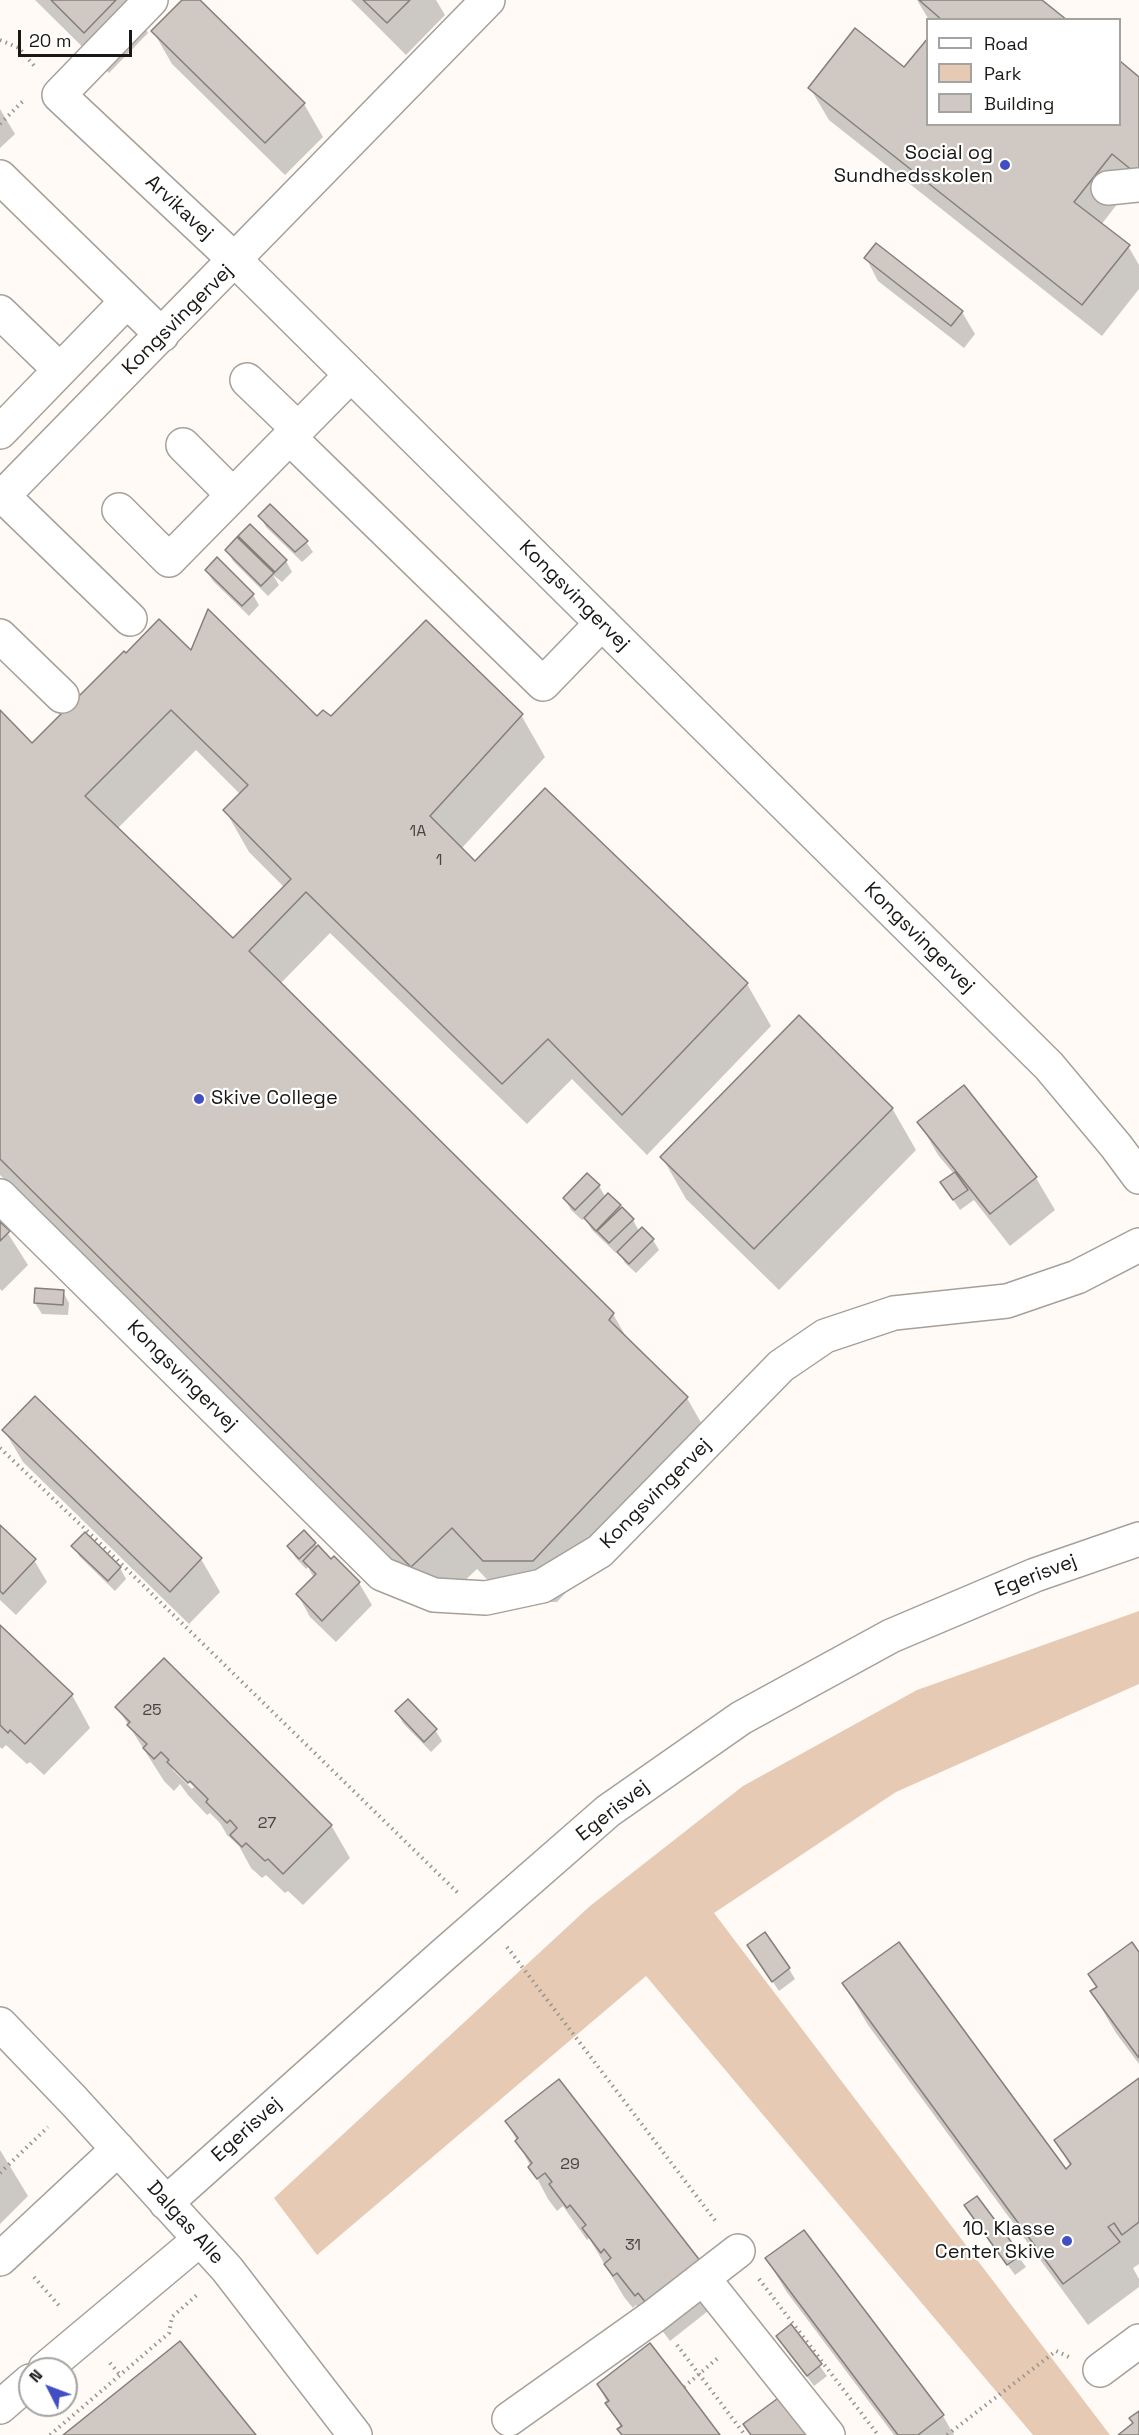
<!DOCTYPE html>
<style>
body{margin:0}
#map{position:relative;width:1139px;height:2435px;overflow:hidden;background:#fffaf6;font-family:"Space Grotesk",sans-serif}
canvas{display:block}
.legend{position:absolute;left:926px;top:18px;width:195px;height:108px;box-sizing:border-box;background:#fff;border:2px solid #a3a3a1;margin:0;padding:8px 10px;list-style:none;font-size:18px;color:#1a1815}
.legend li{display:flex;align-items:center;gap:12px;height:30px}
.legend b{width:30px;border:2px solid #a3a3a1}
.north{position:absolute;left:18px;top:2357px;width:60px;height:60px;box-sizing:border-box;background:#fff;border:2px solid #a3a3a1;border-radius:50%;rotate:312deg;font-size:16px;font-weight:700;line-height:24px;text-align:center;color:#1a1815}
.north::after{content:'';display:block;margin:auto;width:21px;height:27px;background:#424fc3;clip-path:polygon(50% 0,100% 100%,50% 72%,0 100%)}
.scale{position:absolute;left:18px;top:30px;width:114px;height:27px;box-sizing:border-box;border:3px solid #1a1815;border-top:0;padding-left:8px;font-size:18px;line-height:21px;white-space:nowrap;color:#1a1815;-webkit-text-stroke:4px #fff;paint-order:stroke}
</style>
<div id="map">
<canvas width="1139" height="2435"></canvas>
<ul class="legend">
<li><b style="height:8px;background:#fff"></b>Road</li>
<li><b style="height:16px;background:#e6cab3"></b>Park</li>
<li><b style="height:16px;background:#d0c8c2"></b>Building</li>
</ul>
<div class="north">N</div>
<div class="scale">20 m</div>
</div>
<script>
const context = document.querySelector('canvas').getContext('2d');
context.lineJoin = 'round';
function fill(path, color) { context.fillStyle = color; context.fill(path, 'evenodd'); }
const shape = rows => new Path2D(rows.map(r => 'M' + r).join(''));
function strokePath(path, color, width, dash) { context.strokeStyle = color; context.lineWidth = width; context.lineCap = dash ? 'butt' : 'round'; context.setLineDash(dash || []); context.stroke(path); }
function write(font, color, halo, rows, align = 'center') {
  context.font = font + ' "Space Grotesk",sans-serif'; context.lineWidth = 4.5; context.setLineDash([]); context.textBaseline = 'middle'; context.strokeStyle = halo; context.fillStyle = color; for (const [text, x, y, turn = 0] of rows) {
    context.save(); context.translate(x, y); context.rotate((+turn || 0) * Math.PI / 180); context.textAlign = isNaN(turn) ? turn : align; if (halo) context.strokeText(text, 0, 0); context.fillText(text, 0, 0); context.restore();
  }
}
fill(shape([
 [1139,1611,1139,1684,896,1792,714,1913,1110,2435,1033,2435,646,1976,317,2255,274,2198,590,1906,743,1786,917,1690]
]), '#e6cab3');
fill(shape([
 [35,0,129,0,148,33,109,73],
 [184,0,198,0,304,104,323,137,285,175,172,64,153,31],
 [351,0,436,0,445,15,406,55],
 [917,0,1039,0,1064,20,929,20],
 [1120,63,1139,79,1131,186,1101,225,1128,246,1139,265,1139,289,1102,336,829,120,810,88,904,70,928,124,1120,124],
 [0,109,15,134,0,148],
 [866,258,962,312,975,334,964,348,878,281],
 [260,516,306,542,313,552,302,562,266,527],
 [250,526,286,561,292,572,282,582,273,575,279,585,268,596,233,561,227,550],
 [206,570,253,595,259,605,249,616,213,581],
 [191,652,317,718,521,715,545,757,461,849,475,863,546,790,747,984,771,1026,647,1155,572,1079,527,1124,330,933,280,984,613,1314,629,1342,687,1398,711,1440,557,1602,509,1602,477,1569,436,1608,0,1175,0,712,32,745],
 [196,750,241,795,225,810,249,852,285,888,233,940,117,829],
 [892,1108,916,1150,779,1290,686,1199,662,1157],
 [919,1122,1036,1178,1055,1210,1010,1246,974,1200,960,1210,942,1183,954,1174,938,1155],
 [599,1186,606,1198,619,1206,633,1220,639,1231,653,1240,659,1250,636,1273,625,1263,618,1251,616,1253,592,1230,585,1218,582,1220,571,1210,565,1199],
 [0,1221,28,1265,2,1291,0,1289],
 [63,1292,69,1303,68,1315,42,1314,35,1303],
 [4,1430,201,1559,220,1592,189,1624,23,1462],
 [0,1527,34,1560,47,1582,16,1615,0,1600],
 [315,1544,331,1561,359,1583,372,1605,336,1642,310,1617,298,1595,314,1578,308,1567,306,1569,295,1557,289,1546],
 [73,1546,120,1568,126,1579,115,1591,80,1557],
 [0,1627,72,1695,90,1728,44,1775,30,1762,27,1764,6,1745,2,1749,0,1747],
 [117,1707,331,1825,350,1858,303,1905,288,1891,285,1893,266,1875,262,1878,251,1868,239,1846,227,1835,220,1823,210,1813,207,1815,188,1795,180,1784,174,1791,164,1781],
 [170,1763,194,1787,192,1789,173,1770],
 [397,1712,435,1730,442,1741,431,1752,403,1723],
 [749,1946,789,1969,795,1979,779,1991],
 [1139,1954,1139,2064,1116,2033,1092,1992,1098,1988,1090,1975],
 [844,1984,1065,2171,1071,2167,1056,2141,1139,2080,1139,2264,1133,2268,1139,2279,1139,2287,1088,2325,868,2025],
 [507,2122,722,2300,670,2341,658,2325,654,2328,636,2305,633,2308,624,2297,589,2238,587,2240,563,2206,557,2211,548,2199],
 [0,2150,28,2196,0,2224],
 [977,2198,1026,2267,1015,2275,972,2216],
 [803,2232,943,2416,954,2435,894,2435,786,2291,767,2259],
 [791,2326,827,2376,814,2386,778,2337],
 [598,2385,718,2435,622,2435,621,2428]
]), '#0003');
const building = shape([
 [51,0,116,0,84,33,51,0],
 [182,0,200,0,305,103,265,143,151,31,182,0],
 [363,0,410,0,387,23,363,0],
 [919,0,1042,0,1067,20,942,20,919,0],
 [855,28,904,67,928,38,928,124,1120,124,1120,61,1139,77,1139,176,1112,154,1074,202,1130,245,1082,305,808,88,855,28],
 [876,243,963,311,951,326,864,258,876,243],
 [270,504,308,541,295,552,258,516,270,504],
 [250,524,287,560,275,572,238,536,250,524],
 [237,537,274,573,261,586,225,550,237,537],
 [217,557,254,594,242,606,205,570,217,557],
 [208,609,317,716,323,710,331,716,426,620,523,714,430,816,475,861,545,788,748,983,622,1115,548,1039,502,1084,306,892,249,951,614,1313,609,1320,688,1397,533,1561,483,1561,452,1528,411,1567,0,1159,0,710,32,743,124,651,126,653,159,619,191,650,208,609],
 [171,710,248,785,223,810,291,879,233,938,85,796,171,710],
 [799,1015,893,1108,754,1249,660,1157,799,1015],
 [964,1085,1037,1177,990,1214,917,1122,964,1085],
 [955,1172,968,1190,953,1200,940,1182,955,1172],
 [587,1173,600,1185,575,1210,563,1198,587,1173],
 [608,1193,621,1205,596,1231,584,1218,608,1193],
 [622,1207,634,1219,609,1243,597,1231,622,1207],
 [0,1222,10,1231,0,1241,0,1222],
 [642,1227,654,1239,629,1264,617,1252,642,1227],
 [35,1288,64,1290,63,1305,34,1303,35,1288],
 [35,1396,202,1558,170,1592,2,1430,35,1396],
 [0,1525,36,1559,3,1594,0,1591,0,1525],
 [304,1530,316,1543,299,1559,287,1546,304,1530],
 [85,1532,121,1567,108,1581,71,1546,85,1532],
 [318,1545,331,1559,334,1556,360,1582,322,1621,296,1594,316,1574,303,1561,318,1545],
 [0,1625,73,1694,25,1744,10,1730,8,1733,0,1725,0,1625],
 [164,1658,332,1825,283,1874,268,1859,265,1861,246,1843,242,1847,230,1835,237,1828,230,1820,227,1823,206,1802,208,1799,190,1781,188,1783,167,1762,169,1760,161,1752,154,1759,143,1748,147,1744,127,1725,130,1722,115,1707,164,1658],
 [408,1699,437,1729,424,1742,395,1711,408,1699],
 [765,1932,790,1968,772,1982,747,1945,765,1932],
 [899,1942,1066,2169,1071,2164,1054,2140,1139,2078,1139,2222,1122,2235,1114,2223,1108,2227,1120,2242,1063,2284,842,1983,899,1942],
 [1132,1942,1139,1952,1139,2058,1090,1991,1097,1987,1088,1974,1132,1942],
 [559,2079,705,2267,651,2309,638,2293,635,2296,617,2273,613,2276,604,2264,611,2258,604,2249,601,2253,582,2228,586,2225,570,2205,567,2208,549,2184,552,2182,545,2173,537,2179,528,2167,532,2163,515,2141,518,2138,505,2121,559,2079],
 [977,2196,1021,2255,1007,2265,964,2205,977,2196],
 [804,2230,944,2415,918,2435,898,2435,765,2258,804,2230],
 [791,2324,822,2364,807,2376,776,2336,791,2324],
 [180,2341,256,2435,63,2435,180,2341],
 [650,2343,684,2387,720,2435,622,2435,617,2429,622,2426,605,2403,609,2401,597,2384,650,2343],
 [781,2396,811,2435,751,2435,743,2424,781,2396],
 [1139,2411,1139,2435,1118,2435,1133,2423,1129,2418,1139,2411]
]);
fill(building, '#d0c8c2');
strokePath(building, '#867f79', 1.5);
const minor = shape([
 [151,0,59,95,235,260,1049,1066,1116,1146,1139,1177],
 [0,177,162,335],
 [1108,188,1139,185],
 [0,312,60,370],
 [247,380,298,429],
 [0,432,127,301],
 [290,438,543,684,602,623],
 [183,445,233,495],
 [3,496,130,619],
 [0,499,488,0],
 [119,510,169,560,351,375],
 [0,636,62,696],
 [0,1196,382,1574,434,1595,486,1598,542,1586,600,1551,781,1366,825,1336,894,1313,1007,1301,1077,1277,1139,1245],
 [0,2024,74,2101,227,2269,355,2435],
 [166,2203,442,1956,608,1811,741,1718,891,1636,1035,1575,1139,1539],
 [0,2259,118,2149],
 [703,2278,828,2435],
 [45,2369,199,2240],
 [1100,2370,1139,2341],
 [0,2407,30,2381],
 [509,2419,654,2316,738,2251]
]);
strokePath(minor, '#a7a09a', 36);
strokePath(shape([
 [0,40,19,48,36,68],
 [0,124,24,100],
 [0,1448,106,1549,458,1893],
 [507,1947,717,2223],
 [0,2173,48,2127],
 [34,2277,61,2308],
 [759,2279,878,2435],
 [677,2345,745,2435],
 [110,2363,120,2375],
 [684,2387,719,2357],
 [50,2435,169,2333,172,2317,199,2293],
 [947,2435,1056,2351,1069,2357]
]), '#979490', 4, [1.5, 4.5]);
strokePath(minor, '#fff', 33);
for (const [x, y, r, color] of [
 [1005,165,6,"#424fc3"],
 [199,1099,6,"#424fc3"],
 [1067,2241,6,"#424fc3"]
]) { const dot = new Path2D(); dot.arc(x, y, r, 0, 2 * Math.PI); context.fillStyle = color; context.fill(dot); strokePath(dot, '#fff', 2); }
write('16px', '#484440', null, [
 ["1A",418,832],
 ["1",439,861],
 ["25",152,1711],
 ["27",267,1824],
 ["29",570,2165],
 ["31",633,2246]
]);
write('20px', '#1a1815', '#fff', [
 ["Social og",993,154],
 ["Sundhedsskolen",993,177],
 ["Skive College",211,1099,"left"],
 ["10. Klasse",1055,2230],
 ["Center Skive",1055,2253]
], 'right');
write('20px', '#1a1815', '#fff', [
 ["Arvikavej",179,208,43],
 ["Kongsvingervej",178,320,-45],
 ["Kongsvingervej",574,596,45],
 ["Kongsvingervej",919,938,45],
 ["Kongsvingervej",182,1376,45],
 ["Kongsvingervej",656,1494,-45],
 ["Egerisvej",1036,1576,-21],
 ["Egerisvej",613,1811,-38],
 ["Egerisvej",247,2130,-42],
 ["Dalgas Alle",185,2223,48]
]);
</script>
